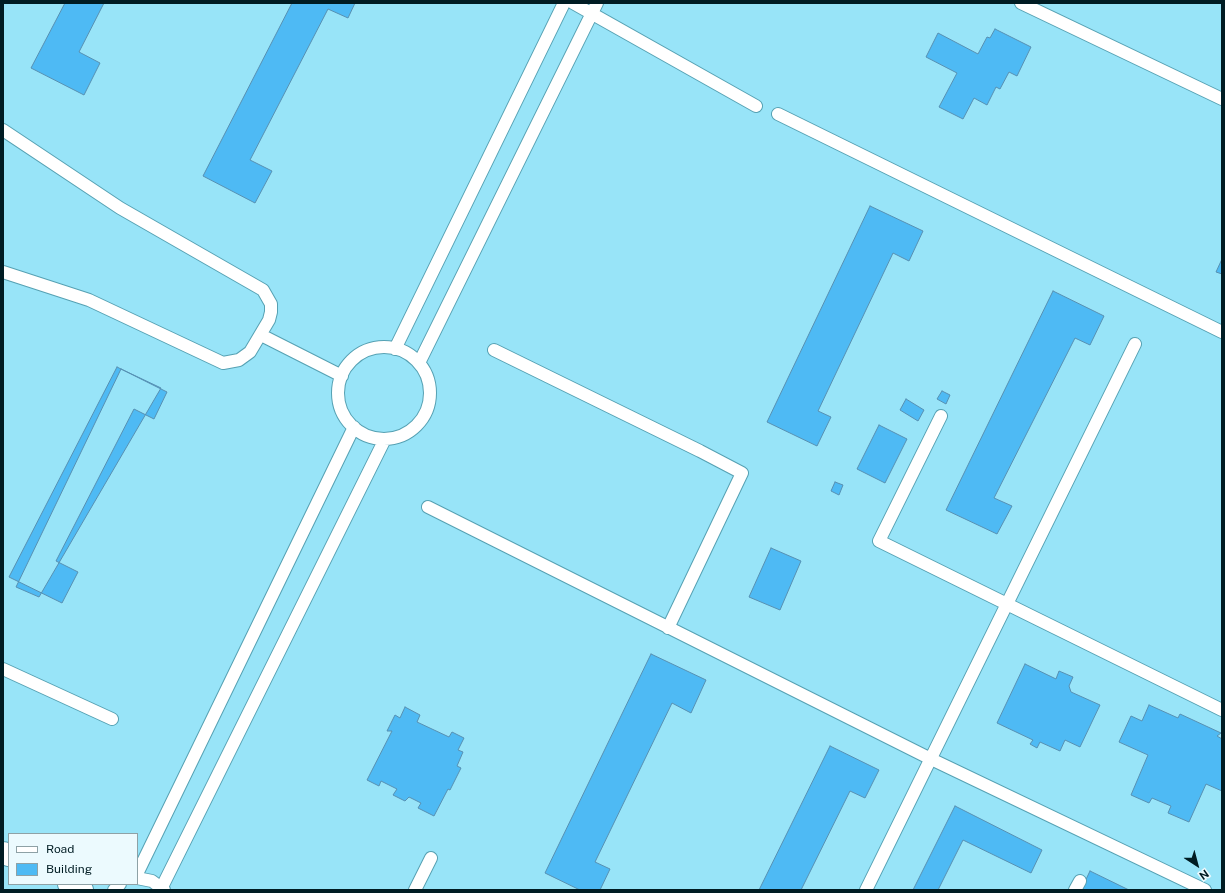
<!DOCTYPE html>
<style>
body{margin:0}
#map{position:relative;width:1225px;height:893px;overflow:hidden;background:#98e4f8;font-family:"Public Sans",sans-serif}
canvas{display:block}
.frame{position:absolute;inset:0;border:4px solid #001c23;pointer-events:none}
.legend{position:absolute;left:8px;top:833px;width:130px;height:52px;box-sizing:border-box;background:#ecfafe;border:1px solid #8ea1a6;margin:0;padding:5px 7px;list-style:none;font-size:12px;color:#001c23}
.legend li{display:flex;align-items:center;gap:8px;height:20px}
.legend b{width:20px;border:1px solid #8ea1a6}
.north{position:absolute;left:1177px;top:845px;width:40px;height:40px;-webkit-text-stroke:3px #ecfafe;paint-order:stroke;rotate:144deg;font-size:11px;font-weight:700;line-height:16px;text-align:center;color:#001c23}
.north::after{content:'';display:block;margin:auto;width:14px;height:18px;background:#001c23;clip-path:polygon(50% 0,100% 100%,50% 72%,0 100%)}
</style>
<div id="map">
<canvas width="1225" height="893"></canvas>
<div class="frame"></div>
<ul class="legend">
<li><b style="height:5px;background:#fff"></b>Road</li>
<li><b style="height:11px;background:#4ebaf4"></b>Building</li>
</ul>
<div class="north">N</div>
</div>
<script>
const context = document.querySelector('canvas').getContext('2d');
context.lineJoin = 'round';
function fill(path, color) { context.fillStyle = color; context.fill(path, 'evenodd'); }
const shape = rows => new Path2D(rows.map(r => 'M' + r).join(''));
function strokePath(path, color, width, dash) { context.strokeStyle = color; context.lineWidth = width; context.lineCap = dash ? 'butt' : 'round'; context.setLineDash(dash || []); context.stroke(path); }
const building = shape([
 [65,3,104,3,79,52,100,63,84,95,31,68,65,3],
 [292,3,355,3,348,18,328,9,250,160,272,171,255,203,203,176,292,3],
 [995,29,1031,47,1017,76,1009,72,1000,89,996,87,987,105,974,98,963,119,939,107,957,73,926,57,938,33,978,54,987,37,990,38,995,29],
 [870,206,923,231,909,261,893,253,818,411,831,417,817,446,767,422,870,206],
 [1222,259,1222,274,1216,272,1222,259],
 [1053,291,1104,316,1090,345,1075,338,994,498,1012,506,997,534,946,510,1053,291],
 [117,367,167,392,154,419,134,409,56,561,78,572,62,603,9,577,117,367],
 [121,369,161,388,39,597,16,587,121,369],
 [942,391,950,395,946,404,937,399,942,391],
 [906,399,924,410,918,421,900,410,906,399],
 [879,425,907,439,885,483,857,469,879,425],
 [835,482,843,485,839,495,831,491,835,482],
 [771,548,801,561,780,610,749,597,771,548],
 [651,654,706,680,691,713,672,703,595,862,610,869,600,890,580,890,545,873,651,654],
 [1025,664,1056,679,1059,671,1073,677,1069,686,1071,692,1100,705,1080,747,1065,740,1060,751,1040,742,1037,748,1030,744,1033,740,997,723,1025,664],
 [1149,705,1178,718,1180,714,1221,733,1217,736,1222,739,1222,791,1206,784,1189,822,1168,813,1171,806,1152,798,1149,803,1131,795,1148,755,1119,742,1131,716,1142,721,1149,705],
 [405,707,420,715,417,722,449,737,452,732,464,738,458,750,463,752,457,766,461,768,450,790,448,789,434,816,418,808,421,803,409,797,405,801,393,795,397,789,381,781,379,786,367,780,392,731,387,731,395,715,400,718,405,707],
 [830,746,879,770,865,798,850,791,801,890,759,890,830,746],
 [955,806,1042,850,1031,873,963,840,938,890,913,890,955,806],
 [1090,871,1129,890,1081,890,1090,871]
]);
fill(building, '#4ebaf4');
strokePath(building, '#5790b2', 1);
const service = shape([
 [573,3,756,106],
 [1021,3,1222,99],
 [778,114,1222,332],
 [3,130,120,208,263,290,271,304,271,312,269,320,250,352,239,360,223,363,89,300,3,272],
 [261,335,342,376],
 '338 393a46 46 0 1 1 92 0a46 46 0 1 1-92 0Z',
 [395,349,564,3],
 [494,350,700,451,742,473,668,628],
 [419,363,597,3],
 [941,416,879,541,1222,710],
 [428,507,931,759,1205,890],
 [3,669,112,719],
 [137,874,354,427],
 [137,878,152,881,164,890],
 [162,887,385,439],
 [114,890,120,884],
 [415,890,431,858],
 [866,890,1135,344],
 [1075,890,1080,881]
]);
const minor = shape([
 [3,853,9,855],
 [69,884,82,890]
]);
strokePath(service, '#56a1b3', 14);
strokePath(minor, '#56a1b3', 24);
strokePath(service, '#fff', 12);
strokePath(minor, '#fff', 22);
</script>
